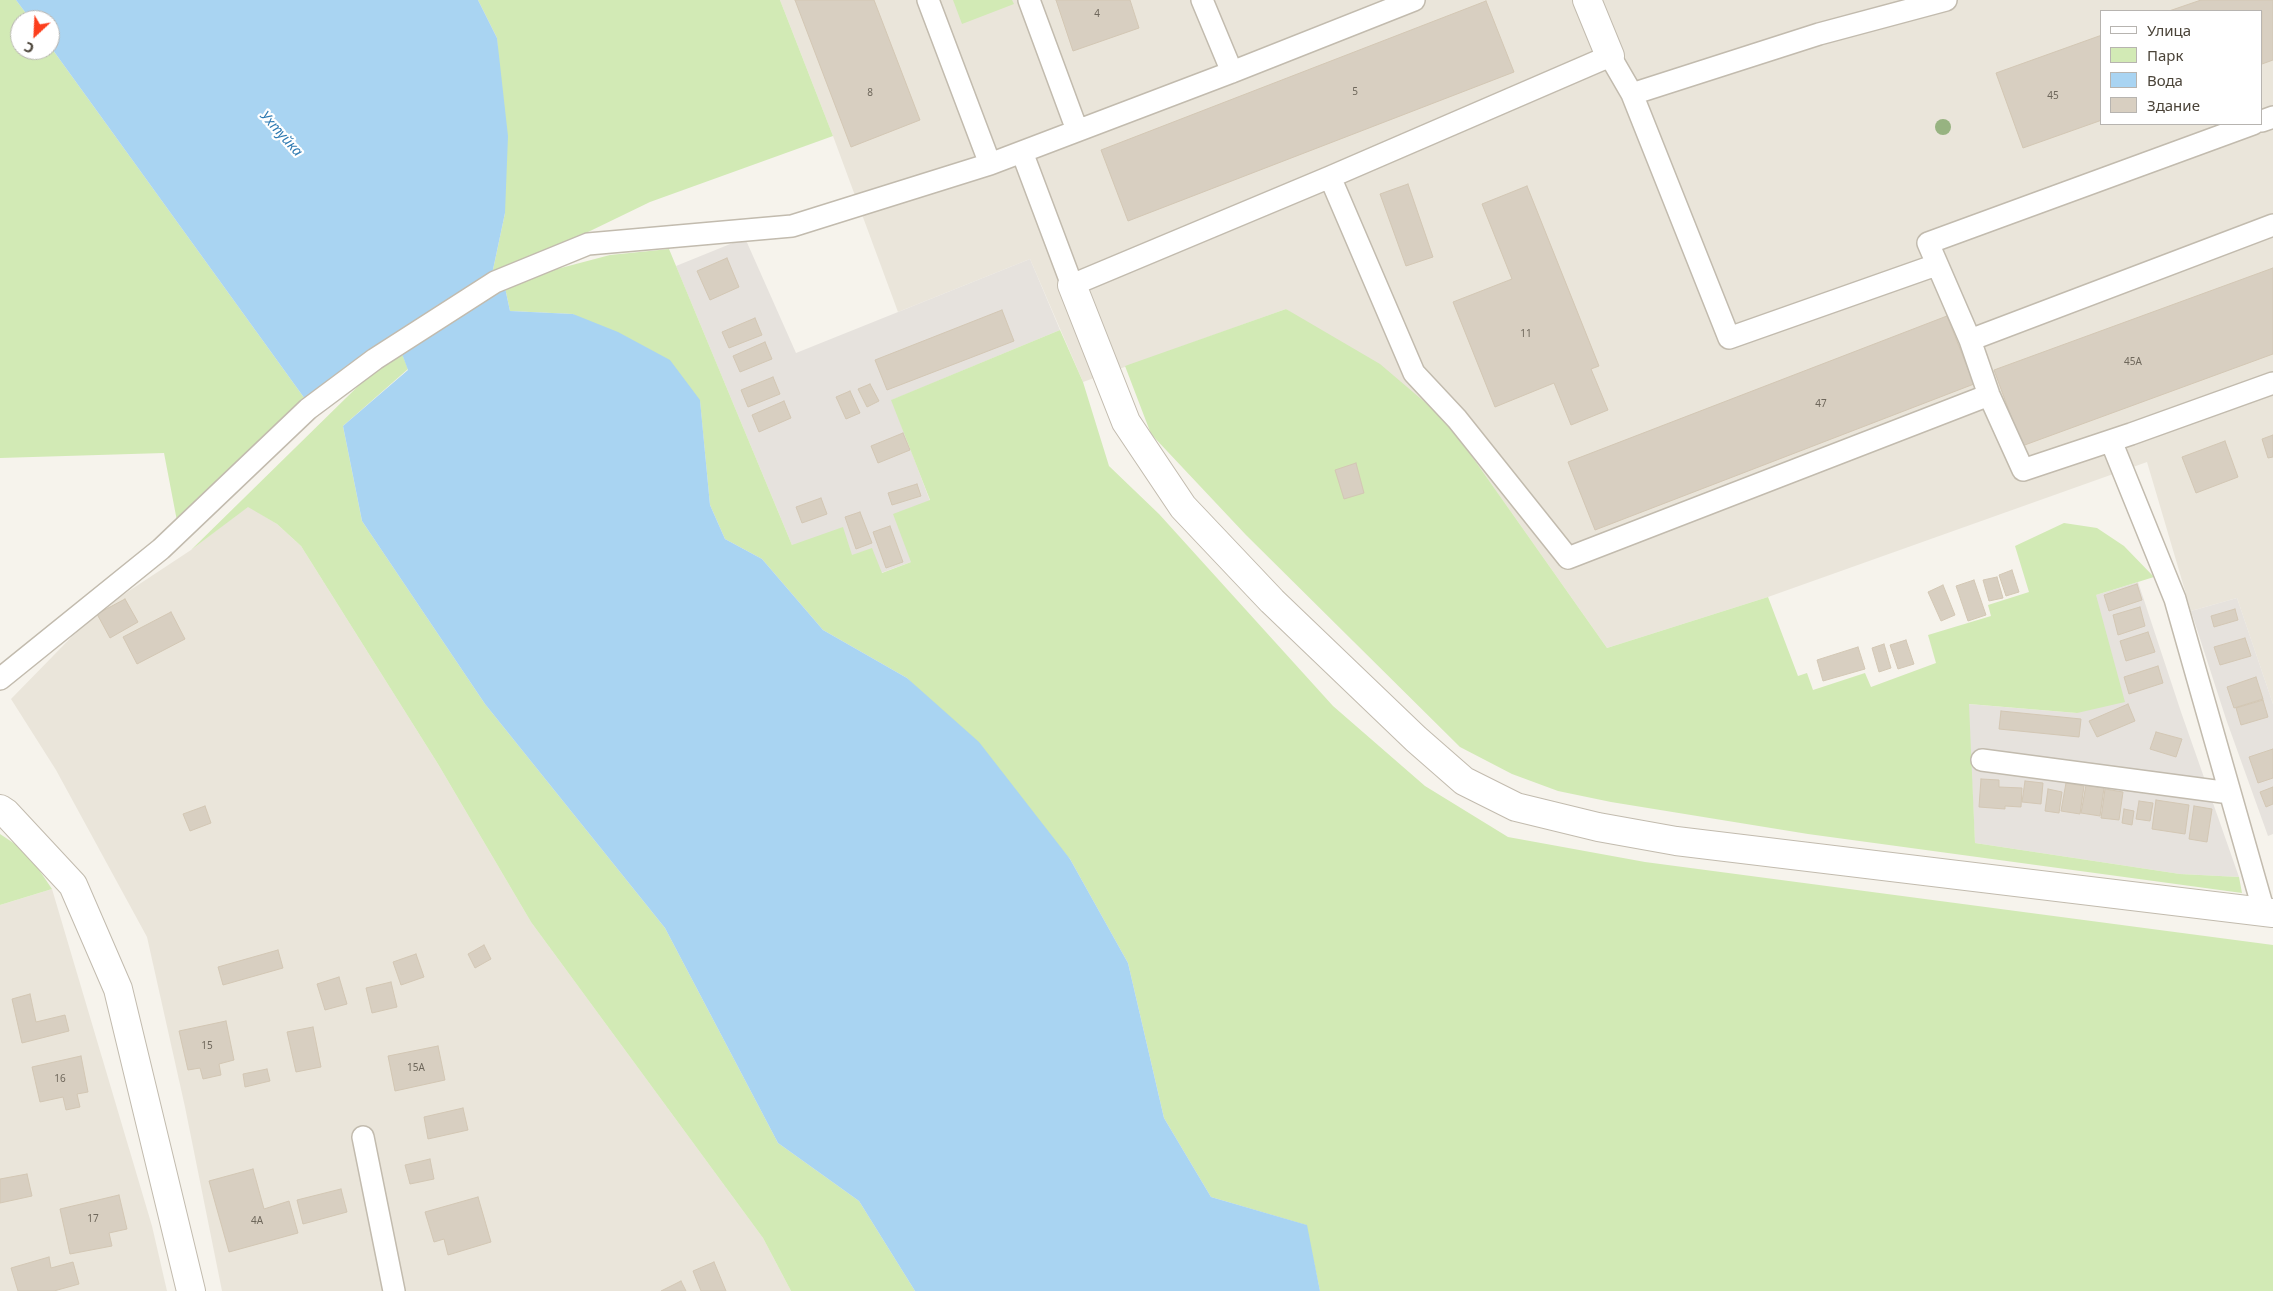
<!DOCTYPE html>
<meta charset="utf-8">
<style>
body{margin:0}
#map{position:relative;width:2273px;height:1291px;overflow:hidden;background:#f6f3ec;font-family:"Noto Sans",sans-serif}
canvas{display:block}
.legend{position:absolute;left:2100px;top:10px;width:162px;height:115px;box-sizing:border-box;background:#fff;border:1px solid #b7b4b0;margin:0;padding:6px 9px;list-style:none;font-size:15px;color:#4b4439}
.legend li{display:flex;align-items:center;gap:10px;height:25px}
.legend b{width:25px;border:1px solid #b7b4b0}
.north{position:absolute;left:10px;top:10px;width:50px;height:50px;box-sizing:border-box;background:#fff;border:1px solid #b7b4b0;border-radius:50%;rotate:205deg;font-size:14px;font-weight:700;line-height:20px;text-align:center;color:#4b4439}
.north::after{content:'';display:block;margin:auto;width:18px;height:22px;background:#fc3f1d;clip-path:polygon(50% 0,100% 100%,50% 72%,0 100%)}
</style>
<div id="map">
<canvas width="2273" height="1291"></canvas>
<ul class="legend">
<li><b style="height:6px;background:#fff"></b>Улица</li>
<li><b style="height:14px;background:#d2eab5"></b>Парк</li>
<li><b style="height:14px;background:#a9d4f2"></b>Вода</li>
<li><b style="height:14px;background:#d8cfc1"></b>Здание</li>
</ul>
<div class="north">С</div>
</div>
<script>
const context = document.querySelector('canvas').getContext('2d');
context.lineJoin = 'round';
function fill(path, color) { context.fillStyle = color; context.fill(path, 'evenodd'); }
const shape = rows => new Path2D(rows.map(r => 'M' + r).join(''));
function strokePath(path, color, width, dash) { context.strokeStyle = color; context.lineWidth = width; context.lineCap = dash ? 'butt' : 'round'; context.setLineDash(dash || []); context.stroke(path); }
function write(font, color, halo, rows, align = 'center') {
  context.font = font + ' "Noto Sans",sans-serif'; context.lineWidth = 4.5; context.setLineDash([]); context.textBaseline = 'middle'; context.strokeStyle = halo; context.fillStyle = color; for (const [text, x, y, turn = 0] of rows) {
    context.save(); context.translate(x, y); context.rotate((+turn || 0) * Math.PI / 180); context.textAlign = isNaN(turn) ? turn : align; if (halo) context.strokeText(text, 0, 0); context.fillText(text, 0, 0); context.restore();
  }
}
fill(shape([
 [780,0,2273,0,2273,704,2237,598,2191,611,2147,462,1768,597,1607,648,1447,421,1286,309,1083,382,1030,259,898,312,833,136],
 [2102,11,2262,11,2262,124,2102,124],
 [248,506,277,524,301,546,438,764,531,922,763,1238,791,1291,222,1291,185,1107,147,937,56,770,11,699,94,614,191,550],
 [52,889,152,1226,167,1291,0,1291,0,905]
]), '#eae5da');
fill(shape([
 [745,238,796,353,1030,259,1060,330,892,400,930,501,911,562,881,573,852,555,792,545,676,266],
 [2138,582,2181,712,2239,877,2180,874,1975,843,1968,704,2077,713,2096,595],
 [2237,598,2273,704,2273,834,2268,836,2226,719,2191,611]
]), '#e6e2dd');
fill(shape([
 [0,0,16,0,31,20,20,20,20,50,50,50,50,46,305,399,177,521,164,453,0,458],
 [478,0,780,0,833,136,650,202,491,279,505,213,497,38],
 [953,0,1012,0,1014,4,962,24],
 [669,249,792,545,843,527,852,555,872,548,882,573,911,562,893,514,930,500,891,400,1060,330,1083,382,1109,466,1159,514,1333,706,1425,786,1508,837,1645,862,2273,945,2273,1291,1320,1291,1306,1225,1211,1197,1164,1118,1128,963,1070,859,907,678,823,630,762,559,725,539,710,505,700,401,573,314,510,311,504,283,610,255],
 [1286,309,1380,364,1447,421,1607,648,1768,597,1798,676,1807,673,1813,690,1865,673,1871,687,1936,663,1928,635,1991,616,1988,605,2029,592,2015,546,2064,523,2097,528,2124,546,2154,577,2096,595,2125,702,2077,713,1969,704,1975,843,2180,874,2239,877,2242,893,1808,834,1611,802,1558,791,1512,774,1460,747,1246,535,1151,434,1125,366],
 [399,346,408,369,343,426,362,521,485,704,665,928,778,1143,859,1201,915,1291,791,1291,763,1238,531,922,438,764,301,546,277,524,248,507,191,550],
 [0,834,27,852,52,889,0,905]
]), '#d2eab5');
fill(shape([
 [16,0,478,0,497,38,508,136,505,213,491,279,305,399,50,46,50,20,31,20],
 [504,283,510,311,573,314,618,332,670,360,700,400,710,505,725,539,762,559,823,630,907,678,979,742,1070,859,1128,963,1164,1118,1211,1197,1307,1225,1320,1291,915,1291,859,1201,778,1143,665,928,485,704,362,521,343,426,408,370,399,346]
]), '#a9d4f2');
const building = shape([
 [795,0,874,0,920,120,851,147,795,0],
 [1056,0,1130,0,1139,28,1073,51,1056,0],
 [2201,0,2273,0,2273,60,2262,64,2262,11,2169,11,2201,0],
 [1486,1,1514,72,1128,221,1101,150,1486,1],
 [2102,35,2102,120,2023,148,1996,73,2102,35],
 [1408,184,1433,257,1406,266,1380,194,1408,184],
 [1527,186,1599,366,1591,369,1608,410,1571,425,1554,383,1495,407,1453,302,1512,279,1482,204,1527,186],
 [727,258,739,287,710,300,697,271,727,258],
 [2273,268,2273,354,2022,446,1994,370,2273,268],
 [1002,310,1014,341,887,390,875,360,1002,310],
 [1947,316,1974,384,1595,530,1568,462,1947,316],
 [755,318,762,335,729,348,722,332,755,318],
 [765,342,772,359,740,372,733,356,765,342],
 [773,377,780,394,748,407,741,390,773,377],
 [870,384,879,401,867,407,858,389,870,384],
 [850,391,860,413,846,419,836,397,850,391],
 [784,401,791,418,759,432,752,415,784,401],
 [903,433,910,450,878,463,871,446,903,433],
 [2273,435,2273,457,2268,458,2262,439,2273,435],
 [2225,441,2238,477,2196,493,2182,457,2225,441],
 [1356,463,1364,493,1344,499,1335,470,1356,463],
 [917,484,921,496,892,505,888,493,917,484],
 [821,498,827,514,802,523,796,507,821,498],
 [860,512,872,543,856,549,845,517,860,512],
 [890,526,903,562,886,568,873,532,890,526],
 [2012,570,2019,592,2006,596,1999,575,2012,570],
 [1997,577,2003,598,1989,601,1983,580,1997,577],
 [1974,580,1986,615,1968,621,1956,586,1974,580],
 [2137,584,2142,600,2109,611,2104,595,2137,584],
 [1943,585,1955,615,1941,621,1928,592,1943,585],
 [125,599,138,622,110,638,97,614,125,599],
 [2140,607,2145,626,2118,635,2113,615,2140,607],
 [2235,609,2238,620,2214,627,2211,616,2235,609],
 [171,612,185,639,137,664,123,637,171,612],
 [2148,632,2155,652,2126,661,2120,641,2148,632],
 [2245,638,2251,656,2220,665,2214,647,2245,638],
 [1906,640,1914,664,1898,669,1890,645,1906,640],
 [1884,644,1891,668,1879,672,1872,648,1884,644],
 [1858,647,1865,669,1823,681,1817,660,1858,647],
 [2158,666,2163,683,2129,694,2124,677,2158,666],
 [2256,677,2263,699,2234,708,2227,687,2256,677],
 [2263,700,2268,717,2241,725,2236,708,2263,700],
 [2128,704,2135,721,2097,737,2089,721,2128,704],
 [2001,711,2081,719,2079,737,1999,729,2001,711],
 [2156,732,2182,739,2176,757,2150,749,2156,732],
 [2273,749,2273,778,2258,783,2249,757,2273,749],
 [1981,779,1999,780,1999,787,2022,788,2021,807,2005,806,2005,809,1979,807,1981,779],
 [2025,781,2043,783,2041,804,2022,802,2025,781],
 [2066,783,2084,786,2080,814,2061,811,2066,783],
 [2086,785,2104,788,2100,816,2081,813,2086,785],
 [2273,787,2273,804,2266,807,2260,792,2273,787],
 [2048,789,2062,792,2059,813,2045,811,2048,789],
 [2105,789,2123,792,2119,820,2101,818,2105,789],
 [2156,800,2189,805,2185,834,2152,829,2156,800],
 [2139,801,2153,803,2150,821,2136,819,2139,801],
 [205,806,211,823,190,831,183,814,205,806],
 [2194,806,2212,809,2207,842,2189,839,2194,806],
 [2124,809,2134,811,2132,825,2122,823,2124,809],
 [484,945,491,959,475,968,468,954,484,945],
 [278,950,283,968,223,985,218,967,278,950],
 [416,954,424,977,401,985,393,962,416,954],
 [339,977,347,1004,325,1010,317,984,339,977],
 [391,982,397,1007,372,1013,366,988,391,982],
 [30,994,36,1022,65,1015,69,1031,22,1043,12,999,30,994],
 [226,1021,234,1060,219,1064,221,1075,203,1079,200,1068,188,1070,179,1031,226,1021],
 [313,1027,321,1067,296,1072,287,1032,313,1027],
 [438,1046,445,1080,395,1091,388,1056,438,1046],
 [81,1056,88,1092,77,1094,80,1107,66,1110,63,1097,40,1102,32,1067,81,1056],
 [267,1069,270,1081,245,1087,243,1074,267,1069],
 [463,1108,468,1130,428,1139,424,1117,463,1108],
 [430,1159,434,1179,410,1184,405,1165,430,1159],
 [253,1169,264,1209,289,1201,298,1233,229,1252,209,1181,253,1169],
 [27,1174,32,1196,0,1203,0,1179,27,1174],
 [341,1189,347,1212,303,1224,297,1200,341,1189],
 [119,1195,127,1229,109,1233,112,1246,70,1254,60,1209,119,1195],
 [478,1197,491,1242,448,1255,444,1239,434,1242,425,1212,478,1197],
 [49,1257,51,1268,73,1262,79,1284,54,1291,18,1291,11,1268,49,1257],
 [714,1262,726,1291,701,1291,693,1271,714,1262],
 [681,1281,686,1291,661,1291,681,1281]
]);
fill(building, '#d8cfc1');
strokePath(building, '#d3c7b4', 1);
const service = shape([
 [928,0,990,164],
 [1029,0,1077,130],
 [1202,0,1232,72],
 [1632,94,1819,34,1946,0],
 [2262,121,2273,117],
 [2253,124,1928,243,1970,340,1989,395,2023,470,2131,434,2273,383],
 [1022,152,1072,285,1330,177,1610,56,1632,94,1729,338,1936,265],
 [1330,177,1414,373,1457,419,1568,558,1989,395],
 [1970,340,2273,225],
 [2111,441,2175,599,2264,912],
 [0,679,161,549,308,409,375,359,495,282,588,244,792,226,990,164,1232,72,1414,0],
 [1982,760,2230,793],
 [363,1137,394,1291]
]);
const minor = shape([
 [1587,0,1610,56],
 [1072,285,1126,422,1183,507,1272,601,1416,739,1464,781,1516,807,1598,827,1676,841,2273,913],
 [0,809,6,813,73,885,118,989,191,1291]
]);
strokePath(service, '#c2bbae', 24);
strokePath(minor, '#c2bbae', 30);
strokePath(service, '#fff', 21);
strokePath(minor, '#fff', 28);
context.fillStyle = '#97b381';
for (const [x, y] of [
 [1943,127]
]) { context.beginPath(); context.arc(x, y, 8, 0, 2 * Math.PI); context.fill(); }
write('10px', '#6e675b', null, [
 ["4",1097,14],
 ["5",1355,92],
 ["8",870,93],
 ["45",2053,96],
 ["11",1526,334],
 ["45А",2133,362],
 ["47",1821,404],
 ["15",207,1046],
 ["15А",416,1068],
 ["16",60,1079],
 ["17",93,1219],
 ["4А",257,1221]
]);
write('italic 14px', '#2e7ab2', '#fff', [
 ["Ухтуйка",281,134,48]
]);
</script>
